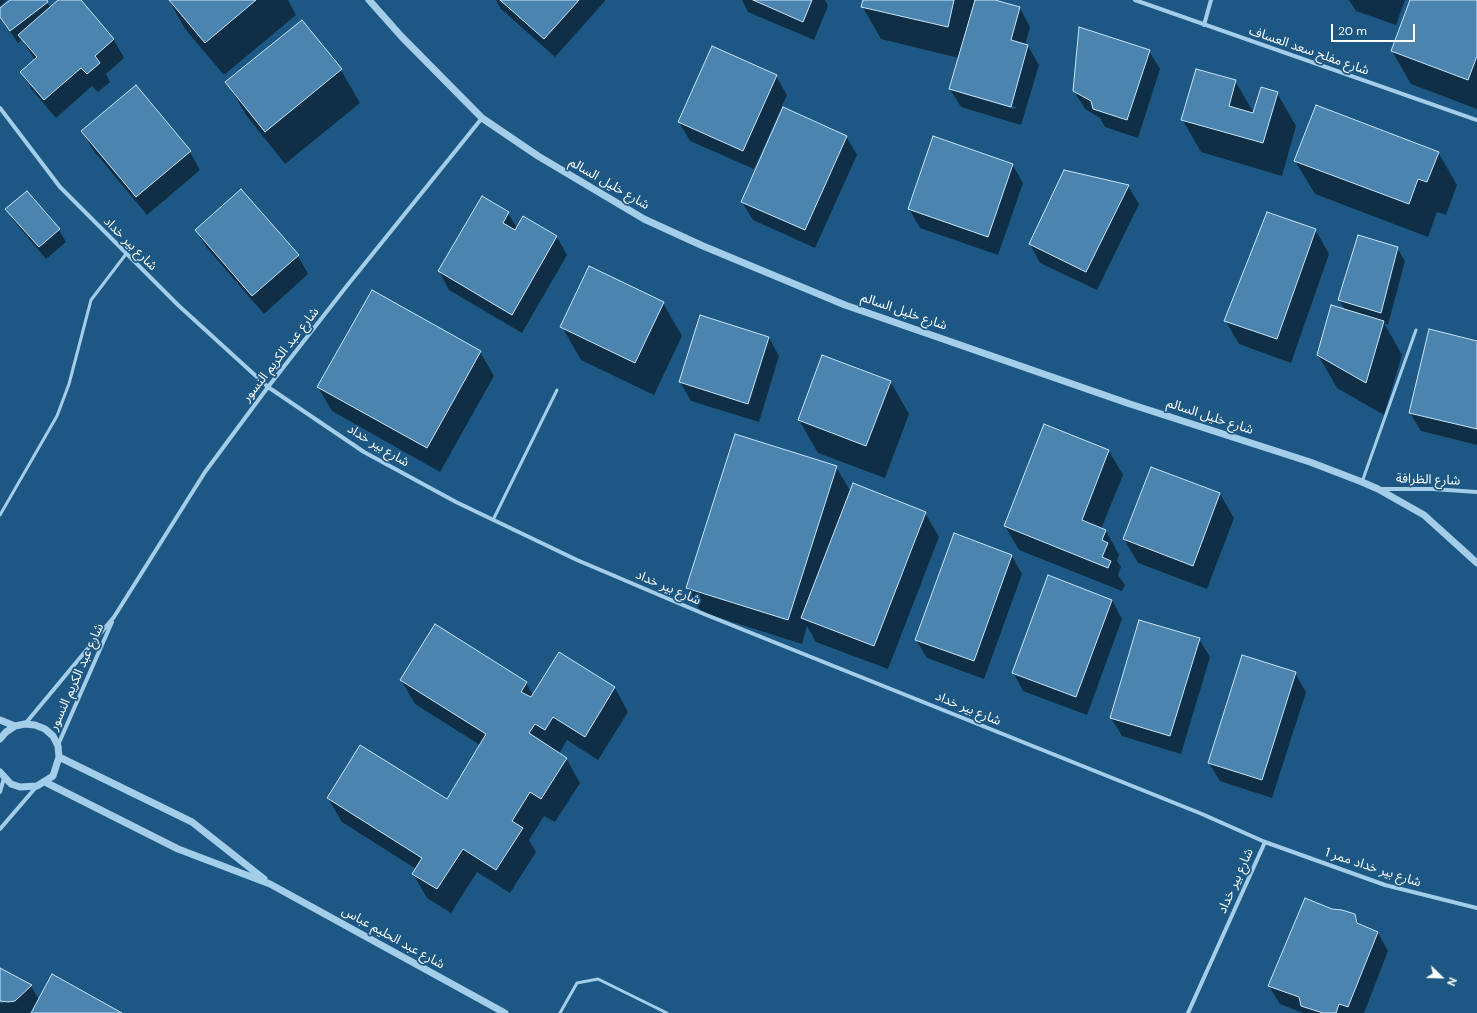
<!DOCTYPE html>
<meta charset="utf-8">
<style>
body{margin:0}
#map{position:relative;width:1477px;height:1013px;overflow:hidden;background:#1d5884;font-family:"DM Sans",sans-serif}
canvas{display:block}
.north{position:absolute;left:1421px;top:957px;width:40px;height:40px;-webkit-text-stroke:3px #1d5884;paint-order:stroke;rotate:113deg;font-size:11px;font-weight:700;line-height:16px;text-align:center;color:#fff}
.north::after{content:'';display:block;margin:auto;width:14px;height:18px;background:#fff;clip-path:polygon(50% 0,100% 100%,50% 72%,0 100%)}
.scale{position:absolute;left:1331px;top:24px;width:84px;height:18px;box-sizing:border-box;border:2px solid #fff;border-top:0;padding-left:5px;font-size:12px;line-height:14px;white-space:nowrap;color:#fff;-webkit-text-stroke:3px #1d5884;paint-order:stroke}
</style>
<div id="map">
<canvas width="1477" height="1013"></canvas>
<div class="north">N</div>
<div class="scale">20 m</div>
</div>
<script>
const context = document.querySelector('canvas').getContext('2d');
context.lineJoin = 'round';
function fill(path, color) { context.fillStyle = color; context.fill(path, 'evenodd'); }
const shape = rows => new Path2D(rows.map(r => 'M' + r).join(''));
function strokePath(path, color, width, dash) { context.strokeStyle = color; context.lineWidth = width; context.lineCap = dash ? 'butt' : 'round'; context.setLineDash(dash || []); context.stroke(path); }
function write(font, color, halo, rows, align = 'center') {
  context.font = font + ' "DM Sans","Noto Sans Arabic",sans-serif'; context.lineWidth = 3.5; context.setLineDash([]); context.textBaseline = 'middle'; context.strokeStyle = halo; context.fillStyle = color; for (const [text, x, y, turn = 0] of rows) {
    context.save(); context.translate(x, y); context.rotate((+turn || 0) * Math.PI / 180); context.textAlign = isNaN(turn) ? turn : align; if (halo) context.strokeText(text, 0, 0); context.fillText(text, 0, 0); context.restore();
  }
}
fill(shape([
 [0,0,7,0,0,6],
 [12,0,45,0,51,8,60,0,79,0,114,40,124,58,106,74,110,82,98,92,92,86,56,118,32,90,21,72,35,60,22,40,18,43,0,17,0,9],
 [169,0,288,0,296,15,224,75,185,29],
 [496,0,605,0,605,1,555,57,501,9],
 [742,0,825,0,828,6,814,40,748,12],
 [864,0,991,0,1020,8,1030,27,1025,45,1028,46,1039,65,1021,125,961,107,950,89,959,58,881,39,862,6],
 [963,92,1016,107,1015,109,963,94],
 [1349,0,1405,0,1396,25,1356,11],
 [1411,0,1477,0,1477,109,1411,84,1392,51],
 [1149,51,1160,69,1138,138,1105,127,1100,118,1085,109,1074,91],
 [341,70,360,103,285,164,246,115,227,82],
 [776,76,787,95,754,169,690,141,679,122],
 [1235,81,1254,113,1277,93,1296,126,1282,176,1201,152,1182,119],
 [82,131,190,152,200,170,147,215,93,150],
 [846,136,857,155,815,248,753,220,742,202],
 [1438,152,1457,185,1446,215,1437,212,1428,237,1315,194,1295,161],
 [1012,164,1023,183,998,255,920,228,909,209],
 [1128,186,1139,204,1097,290,1040,263,1030,244],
 [482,198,508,213,517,228,523,217,557,237,567,255,522,333,449,290,439,271],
 [7,209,59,230,66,242,46,259,14,221],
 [1315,229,1329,254,1291,363,1239,344,1225,320],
 [196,230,298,256,308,274,264,314,207,248],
 [1397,248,1405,261,1388,325,1384,323,1402,355,1384,415,1337,388,1318,355,1345,310,1339,300],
 [663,303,682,336,654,395,581,360,562,327],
 [701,316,769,338,779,356,759,422,691,401,680,382],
 [1477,342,1477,445,1421,431,1410,413],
 [480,352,494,376,440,472,332,411,318,387],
 [890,381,909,414,885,478,818,453,799,420],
 [1045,426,1109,451,1123,475,1101,529,1106,531,1119,555,1117,561,1121,567,1118,575,1125,585,1122,591,1019,550,1005,526],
 [836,467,851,492,925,513,939,537,888,669,816,642,807,626,802,644,701,612,687,588],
 [1151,468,1220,494,1234,518,1207,589,1138,563,1124,539],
 [1012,556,1022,574,984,679,927,658,916,640],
 [1112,600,1122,619,1087,715,1023,691,1013,672],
 [435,626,526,683,533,695,615,688,628,712,598,760,567,740,559,754,566,758,580,783,555,822,544,816,529,840,536,852,510,893,477,872,451,913,427,898,413,874,416,869,342,822,328,798,447,800,480,745,415,704,401,680],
 [1199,639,1210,657,1181,754,1122,736,1111,718],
 [1295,673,1306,692,1272,798,1220,781,1209,763],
 [1332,910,1354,914,1361,926,1378,933,1388,951,1364,1013,1303,1013,1280,1004,1269,986],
 [0,969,31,986,39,1000,120,1013,0,1013,0,1002,2,1004,3,1002,0,1000]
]), '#0007');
const building = shape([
 [10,0,47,0,48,2,10,31,0,17,0,8,10,0],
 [58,0,81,0,114,39,95,56,100,63,87,74,81,68,44,100,20,72,37,57,18,35,58,0],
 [169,0,256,0,205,43,169,0],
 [500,0,579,0,544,39,500,0],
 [753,0,812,0,803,22,753,0],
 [863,0,954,0,948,27,861,7,863,0],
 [975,0,995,0,1020,7,1011,40,1028,45,1011,107,949,89,975,0],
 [1410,0,1477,0,1477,56,1468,80,1391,51,1410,0],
 [302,20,342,69,265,132,225,82,302,20],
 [1079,27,1150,50,1127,120,1093,109,1091,101,1073,91,1079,27],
 [712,46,777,75,743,151,678,122,712,46],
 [1196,69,1236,80,1229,106,1253,113,1261,87,1278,92,1263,143,1181,120,1196,69],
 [136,85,191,151,136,197,81,131,136,85],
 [1316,105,1439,152,1427,182,1418,179,1409,204,1294,161,1316,105],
 [783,107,847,136,805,230,741,202,783,107],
 [933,136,1013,164,988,237,908,209,933,136],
 [1064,170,1129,185,1086,272,1029,244,1064,170],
 [241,189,299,255,252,296,195,230,241,189],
 [27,191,60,229,39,247,5,209,27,191],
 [482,196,509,212,503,223,515,230,523,216,557,236,512,315,438,271,482,196],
 [1267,212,1316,229,1277,339,1224,321,1267,212],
 [1358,235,1398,247,1381,313,1338,300,1358,235],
 [589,266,664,302,635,363,560,327,589,266],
 [372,290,481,351,427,448,317,387,372,290],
 [1331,305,1384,321,1366,383,1317,355,1331,305],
 [700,315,769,337,748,404,679,382,700,315],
 [1429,329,1477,341,1477,429,1409,413,1429,329],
 [822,355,891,381,866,446,798,420,822,355],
 [1044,424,1109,450,1082,520,1106,530,1102,540,1108,543,1102,557,1111,561,1108,568,1004,526,1044,424],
 [735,434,837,466,788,620,686,588,735,434],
 [1151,467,1220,493,1193,566,1123,539,1151,467],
 [853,483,926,512,874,646,801,618,853,483],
 [954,533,1012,555,974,661,915,640,954,533],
 [1048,575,1112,600,1076,697,1012,673,1048,575],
 [1139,620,1200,638,1170,736,1110,718,1139,620],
 [435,624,527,682,521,692,531,697,559,652,615,687,585,737,553,717,545,730,535,724,529,733,567,758,541,799,530,792,512,821,523,828,496,870,463,849,437,889,412,874,422,858,327,798,360,745,447,799,486,734,400,680,435,624],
 [1242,655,1296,672,1262,780,1208,763,1242,655],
 [1305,898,1332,909,1342,910,1355,914,1357,923,1378,932,1348,1007,1339,1004,1336,1013,1323,1013,1301,1006,1299,997,1268,986,1305,898],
 [0,968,32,985,15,1001,8,1002,0,1001,0,968],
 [52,974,122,1013,31,1013,52,974]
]);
fill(building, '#4a84af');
strokePath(building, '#c9e4f8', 1);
strokePath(shape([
 [1362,482,1416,330],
 [0,515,57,416,69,384,91,300,126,254],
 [493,520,557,390],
 [560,1013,577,983,598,979,667,1013]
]), '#a4cdea', 3);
strokePath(shape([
 [1135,0,1477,120],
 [1204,25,1211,0],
 [0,108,60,187,178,305,268,387,364,452,456,502,577,560,704,614,1202,814,1265,842,1188,1013],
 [1380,489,1433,489,1477,492],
 [25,724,114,617,205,472,268,387,346,287,482,118],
 [58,745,112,622],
 [0,792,4,778],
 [0,829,37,786],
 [1265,842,1385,885,1477,908]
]), '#a4cdea', 4);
strokePath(shape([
 [369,0,401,36,482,118,538,156,644,219,703,246,845,305,1130,404,1310,462,1362,482,1378,489,1424,515,1477,563],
 [0,720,15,726],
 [0,739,6,732,15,726,25,724,35,725,45,729,53,736,58,746,59,757,53,776,37,786,20,787,11,784,0,772],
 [59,757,192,822,264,879],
 [45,782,178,849,270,884,505,1013]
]), '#a4cdea', 7);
write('13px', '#fff', '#1d5884', [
 ["شارع مفلح سعد العساف",1309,51,19],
 ["شارع خليل السالم",609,184,30],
 ["شارع بير خداد",130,244,45],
 ["شارع خليل السالم",904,312,19],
 ["شارع عبد الكريم النسور",281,355,-52],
 ["شارع خليل السالم",1210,417,18],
 ["شارع بير خداد",378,446,31],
 ["شارع الظرافة",1428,480,2],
 ["شارع بير خداد",668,588,23],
 ["شارع عبد الكريم النسور",77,677,-66],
 ["شارع بير خداد",968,709,22],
 ["شارع بير خداد ممر 1",1373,868,18],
 ["شارع بير خداد",1236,881,-66],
 ["شارع عبد الحليم عباس",393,938,29]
]);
</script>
